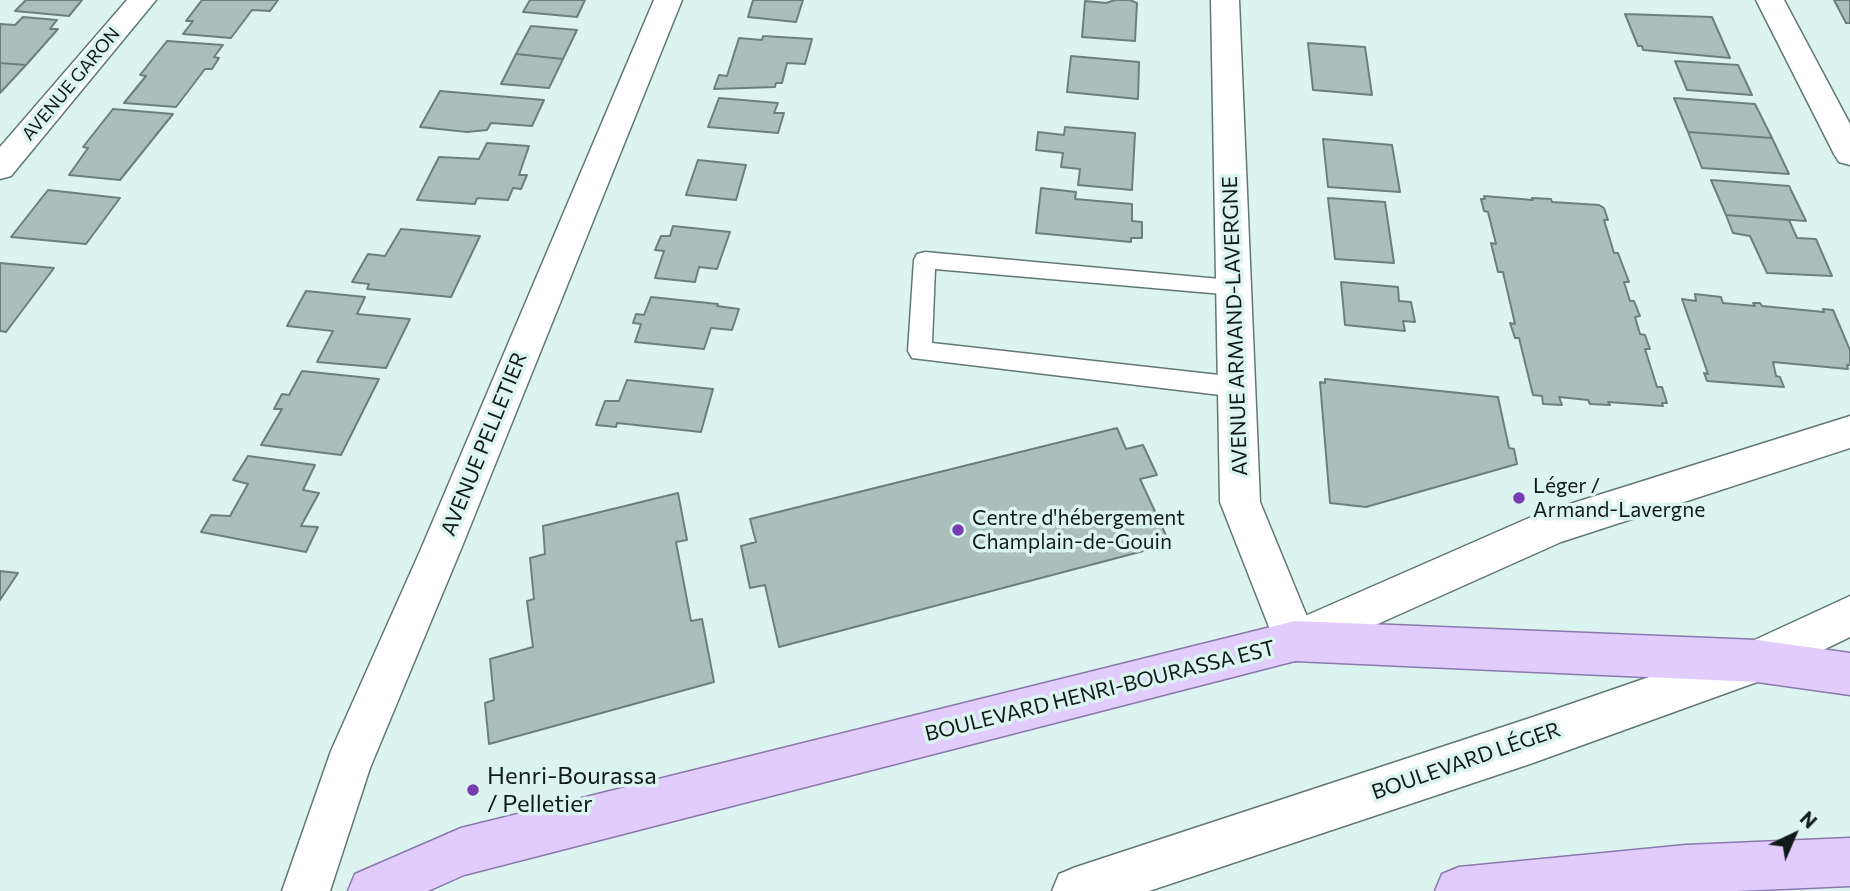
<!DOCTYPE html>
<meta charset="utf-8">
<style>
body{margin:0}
#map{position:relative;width:1850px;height:891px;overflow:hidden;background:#dcf4ef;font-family:Commissioner,sans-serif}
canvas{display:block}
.north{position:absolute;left:1759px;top:800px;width:70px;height:70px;-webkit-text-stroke:5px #dcf4ef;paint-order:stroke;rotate:44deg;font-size:19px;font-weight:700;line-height:28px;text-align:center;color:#111a18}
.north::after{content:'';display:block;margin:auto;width:24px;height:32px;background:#111a18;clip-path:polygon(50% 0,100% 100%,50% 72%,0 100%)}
</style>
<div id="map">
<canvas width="1850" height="891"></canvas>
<div class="north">N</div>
</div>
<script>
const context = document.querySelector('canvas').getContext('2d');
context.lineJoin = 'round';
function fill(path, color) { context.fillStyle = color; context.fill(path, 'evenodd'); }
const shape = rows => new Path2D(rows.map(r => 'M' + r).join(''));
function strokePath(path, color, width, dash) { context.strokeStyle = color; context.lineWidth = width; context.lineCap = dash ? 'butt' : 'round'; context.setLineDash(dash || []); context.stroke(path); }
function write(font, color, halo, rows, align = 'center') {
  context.font = font + ' Commissioner,sans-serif'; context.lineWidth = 7; context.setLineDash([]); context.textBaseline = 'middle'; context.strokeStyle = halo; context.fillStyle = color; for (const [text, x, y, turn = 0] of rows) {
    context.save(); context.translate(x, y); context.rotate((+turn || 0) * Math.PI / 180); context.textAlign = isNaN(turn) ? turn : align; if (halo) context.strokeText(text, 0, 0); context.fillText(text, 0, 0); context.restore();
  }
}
const building = shape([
 [26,0,82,0,69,16,15,11,26,0],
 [202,0,278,0,270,11,252,10,231,38,183,34,193,21,186,21,202,0],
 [530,0,585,0,577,17,523,12,530,0],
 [753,0,803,0,796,22,748,17,753,0],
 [1115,0,1130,0,1137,3,1135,41,1082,37,1085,1,1106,3,1115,0],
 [1834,0,1850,0,1850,23,1846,23,1834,0],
 [1625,14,1712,17,1730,58,1643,50,1642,46,1638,46,1625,14],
 [23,17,57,20,50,29,58,29,26,65,0,63,0,24,15,25,23,17],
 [531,26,577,30,563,59,516,54,531,26],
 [763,36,812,39,805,64,787,63,782,83,776,83,775,87,714,89,719,75,727,76,739,38,762,40,763,36],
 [167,41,223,45,214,57,219,58,212,69,205,69,176,107,124,103,146,76,140,75,167,41],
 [1308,43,1365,47,1372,95,1313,90,1308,43],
 [516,54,563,59,549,88,501,84,516,54],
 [1071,56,1139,62,1138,99,1067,92,1071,56],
 [1675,61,1738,65,1752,95,1687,90,1675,61],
 [0,63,26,65,0,93,0,63],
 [440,91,544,100,532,126,491,123,487,130,467,132,420,127,440,91],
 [719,98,778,103,774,113,784,113,778,133,708,127,719,98],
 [1674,98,1755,104,1772,138,1688,132,1674,98],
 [113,109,173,114,120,180,69,175,88,148,83,147,113,109],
 [1065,127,1135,133,1132,190,1078,185,1080,169,1061,167,1063,153,1036,150,1038,132,1064,135,1065,127],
 [1688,132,1772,138,1789,174,1702,168,1688,132],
 [1323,139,1392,145,1400,192,1328,187,1323,139],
 [487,143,529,146,519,175,527,175,521,189,513,188,508,200,477,198,475,204,417,200,439,157,479,159,487,143],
 [698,160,746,165,736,200,686,195,698,160],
 [1711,180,1789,186,1806,221,1726,215,1711,180],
 [1041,188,1076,192,1075,199,1132,204,1132,221,1142,222,1142,238,1131,238,1131,242,1036,233,1041,188],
 [48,190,120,198,86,244,11,237,48,190],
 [1484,196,1533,200,1532,198,1551,199,1552,202,1599,205,1604,208,1608,220,1604,220,1614,253,1618,253,1629,282,1624,282,1630,301,1634,301,1640,316,1635,317,1640,334,1645,335,1650,349,1645,349,1657,387,1662,387,1667,403,1662,403,1663,406,1608,402,1610,405,1590,404,1588,400,1559,397,1562,405,1543,404,1542,396,1533,395,1519,338,1515,338,1510,323,1515,324,1503,272,1498,272,1491,243,1496,244,1488,212,1484,211,1481,199,1485,199,1484,196],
 [1328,198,1385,202,1394,263,1335,259,1328,198],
 [1726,215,1789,220,1797,238,1816,239,1832,276,1767,273,1750,236,1733,233,1726,215],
 [673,226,730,232,717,269,699,267,695,282,655,278,664,251,655,250,661,236,670,236,673,226],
 [401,229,480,236,451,297,367,289,369,284,352,282,368,254,385,256,401,229],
 [0,263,54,268,6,332,0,331,0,263],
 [1341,282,1398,287,1399,301,1411,302,1415,322,1403,321,1405,331,1345,325,1341,282],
 [306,291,365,297,357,314,410,319,386,368,317,362,333,331,287,326,306,291],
 [1695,294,1721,297,1723,303,1755,306,1753,303,1760,303,1762,306,1824,312,1823,309,1833,310,1850,350,1850,365,1847,365,1848,369,1773,362,1776,376,1780,377,1784,387,1707,381,1704,373,1708,374,1682,299,1696,301,1695,294],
 [651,297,718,304,717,306,739,309,732,330,711,328,704,349,635,342,641,324,633,323,636,314,644,315,651,297],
 [302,371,379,379,341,455,261,445,282,409,274,409,282,394,289,395,302,371],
 [1325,379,1498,397,1509,448,1514,449,1517,464,1366,507,1330,503,1320,382,1325,383,1325,379],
 [627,380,713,389,701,432,617,423,616,427,596,425,605,401,619,401,627,380],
 [1117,428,1126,449,1143,445,1157,475,1140,479,1170,544,779,647,765,585,750,588,741,546,756,542,750,519,1117,428],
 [248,456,315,465,303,490,319,493,301,526,318,527,306,552,201,532,211,515,230,516,248,484,233,480,248,456],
 [678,493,687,540,676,542,691,621,702,619,714,682,489,744,485,703,494,700,490,659,533,647,527,601,534,599,530,558,545,554,543,526,678,493],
 [0,571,18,573,0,600,0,571]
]);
fill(building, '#a8bfbb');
strokePath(building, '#6b807c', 2);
const service = shape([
 [925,252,1242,281,1245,287,1242,293,1234,295,935,269,932,343,1237,377,1245,380,1249,387,1245,394,1237,397,912,358,908,351,914,260,917,254,925,252]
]);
const minor = shape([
 [127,0,156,0,11,176,0,179,0,147,127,0],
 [654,0,682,0,461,549,370,768,330,891,282,891,331,751,421,549,654,0],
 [1211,0,1239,0,1260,502,1317,641,1310,655,1295,661,1280,655,1220,502,1211,0],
 [1756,0,1784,0,1850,124,1850,165,1839,162,1834,154,1756,0]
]);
const secondary = shape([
 [1850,416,1850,448,1561,542,1295,661,1280,655,1273,641,1280,627,1538,514,1850,416],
 [1850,596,1850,637,1757,682,1530,764,1149,891,1052,891,1059,874,1076,867,1530,718,1748,643,1850,596]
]);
const primary = shape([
 [1295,621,1757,640,1850,653,1850,695,1757,682,1295,661,464,875,428,891,348,891,355,874,461,828,1295,621],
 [1850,838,1850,886,1736,891,1435,891,1442,874,1459,867,1686,845,1850,838]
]);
strokePath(service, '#627773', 3);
strokePath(minor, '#627773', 3);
strokePath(secondary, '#627773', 3);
strokePath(primary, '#8b78ac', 3);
fill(service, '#fff');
fill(minor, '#fff');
fill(secondary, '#fff');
fill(primary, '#e1ccfd');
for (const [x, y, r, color] of [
 [1519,498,7,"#783cb2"],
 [958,530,7,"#783cb2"],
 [473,790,7,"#783cb2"]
]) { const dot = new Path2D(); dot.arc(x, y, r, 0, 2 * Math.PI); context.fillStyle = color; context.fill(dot); strokePath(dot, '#dcf4ef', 2.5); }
write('18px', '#111a18', '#dcf4ef', [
 ["AVENUE GARON",71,84,-50]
]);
write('21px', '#111a18', '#dcf4ef', [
 ["AVENUE ARMAND-LAVERGNE",1235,326,-92],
 ["AVENUE PELLETIER",484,444,-68],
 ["BOULEVARD HENRI-BOURASSA EST",1100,691,-14],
 ["BOULEVARD LÉGER",1466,761,-19]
]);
write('21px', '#111a18', '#dcf4ef', [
 ["Léger /",1533,486],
 ["Armand-Lavergne",1533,510],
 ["Centre d'hébergement",972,518],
 ["Champlain-de-Gouin",972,542]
], 'left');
write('24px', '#111a18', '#dcf4ef', [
 ["Henri-Bourassa",487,776],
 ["/ Pelletier",487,804]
], 'left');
</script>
